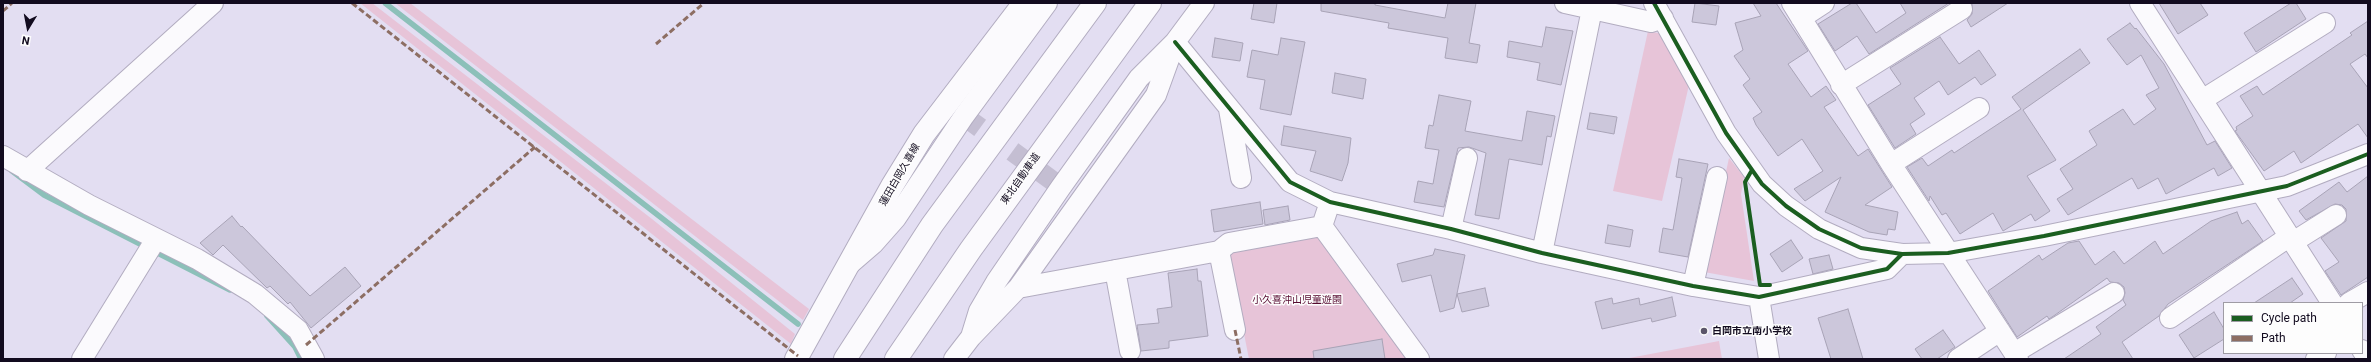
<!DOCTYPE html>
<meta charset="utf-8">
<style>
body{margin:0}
#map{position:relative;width:2371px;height:362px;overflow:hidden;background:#e3def2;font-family:Roboto,sans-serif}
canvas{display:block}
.frame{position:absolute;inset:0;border:4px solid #120b1f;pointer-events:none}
.legend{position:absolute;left:2223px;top:302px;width:140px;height:52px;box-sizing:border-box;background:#fdfdfd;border:1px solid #9f9ca4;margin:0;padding:5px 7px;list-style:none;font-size:12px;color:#120b1f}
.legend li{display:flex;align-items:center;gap:8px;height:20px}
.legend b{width:20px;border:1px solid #9f9ca4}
.north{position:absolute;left:8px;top:8px;width:40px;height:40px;-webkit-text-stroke:3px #fdfdfd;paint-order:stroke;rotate:190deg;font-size:11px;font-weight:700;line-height:16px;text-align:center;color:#120b1f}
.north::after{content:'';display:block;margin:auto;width:14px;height:18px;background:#120b1f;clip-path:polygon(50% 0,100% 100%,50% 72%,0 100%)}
</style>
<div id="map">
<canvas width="2371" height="362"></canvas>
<div class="frame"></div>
<ul class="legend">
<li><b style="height:5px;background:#1b5e20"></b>Cycle path</li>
<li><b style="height:5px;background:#8d6e63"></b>Path</li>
</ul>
<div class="north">N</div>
</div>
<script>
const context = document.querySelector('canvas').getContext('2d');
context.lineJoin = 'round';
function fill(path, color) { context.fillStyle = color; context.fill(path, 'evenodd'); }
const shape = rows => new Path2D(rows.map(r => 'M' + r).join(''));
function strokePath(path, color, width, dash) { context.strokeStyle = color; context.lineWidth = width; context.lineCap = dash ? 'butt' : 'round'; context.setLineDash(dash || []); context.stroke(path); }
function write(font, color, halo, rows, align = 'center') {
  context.font = font + ' Roboto,"Noto Sans JP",sans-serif'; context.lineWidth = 3; context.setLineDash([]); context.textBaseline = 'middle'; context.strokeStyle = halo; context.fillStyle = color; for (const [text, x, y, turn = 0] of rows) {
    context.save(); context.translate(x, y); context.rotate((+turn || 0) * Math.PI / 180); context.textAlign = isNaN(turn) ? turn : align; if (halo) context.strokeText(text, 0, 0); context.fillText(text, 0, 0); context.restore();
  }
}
fill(shape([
 [360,3,372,3,652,219,795,334,791,344],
 [395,3,410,3,809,309,803,320],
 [1648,31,1663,34,1689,85,1662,201,1613,191],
 [1729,158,1744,177,1741,194,1754,281,1704,272],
 [1322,233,1410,359,1249,359,1229,258,1231,249],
 [1719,341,1722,359,1624,359]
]), '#e7c4d8');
strokePath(shape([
 [385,3,798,324],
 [12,171,44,195,230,290],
 [267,316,295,347,301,359]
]), '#8cc0b9', 5.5);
const building = shape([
 [1254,3,1277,3,1274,23,1251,19,1254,3],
 [1321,3,1375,3,1375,5,1445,18,1448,3,1476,3,1469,43,1480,45,1477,63,1445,58,1448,38,1388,28,1389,23,1321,11,1321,3],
 [1695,3,1719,6,1716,25,1692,22,1695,3],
 [1753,3,1776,3,1808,51,1788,64,1811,97,1826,86,1836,100,1824,107,1858,156,1868,149,1892,187,1865,205,1898,212,1895,230,1888,229,1887,235,1869,232,1825,212,1841,177,1805,201,1794,189,1823,171,1802,139,1778,156,1756,125,1753,118,1762,112,1743,85,1750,79,1734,56,1743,50,1735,23,1761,16,1753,3],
 [1852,3,1856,3,1876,33,1906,13,1900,3,1949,3,1869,54,1857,36,1835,51,1818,24,1852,3],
 [1972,3,2008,3,1971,27,1967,20,1972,14,1972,3],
 [2159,3,2200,3,2208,15,2178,34,2159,3],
 [2291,3,2296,3,2306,19,2256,52,2244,33,2291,3],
 [2368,21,2368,58,2365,54,2350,64,2368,88,2368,138,2358,124,2301,163,2294,151,2264,171,2235,131,2237,130,2236,127,2253,116,2240,96,2257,86,2263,95,2352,35,2350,33,2368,21],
 [2130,23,2135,29,2136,28,2164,64,2207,145,2215,141,2232,168,2218,176,2214,168,2166,194,2158,178,2138,189,2132,178,2068,215,2057,199,2073,189,2060,169,2097,145,2089,131,2123,109,2134,125,2156,109,2146,95,2159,88,2141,55,2127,65,2107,39,2130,23],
 [1546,27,1573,31,1561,85,1537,80,1540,63,1507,57,1509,41,1542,47,1546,27],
 [1940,37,1959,64,1979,50,1996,75,1981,85,1975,77,1948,95,1939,81,1914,98,1925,114,1910,124,1916,134,1895,148,1868,105,1901,84,1890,68,1940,37],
 [1215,38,1243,43,1240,61,1212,57,1215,38],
 [1281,38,1305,42,1291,115,1260,109,1265,80,1247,77,1252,50,1278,55,1281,38],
 [2080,49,2090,63,2023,110,2056,160,2027,176,2050,211,2035,221,2031,214,2003,231,1993,213,1960,234,1946,213,1942,215,1930,196,1929,201,1907,167,1922,158,1928,166,1952,150,1954,153,2021,109,2012,97,2080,49],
 [1335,73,1366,79,1363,99,1332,93,1335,73],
 [1439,95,1471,101,1465,131,1522,141,1527,111,1555,116,1551,137,1547,136,1542,165,1509,159,1499,219,1475,215,1486,153,1469,147,1458,148,1444,207,1414,202,1418,181,1433,184,1439,150,1425,148,1429,125,1433,126,1439,95],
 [1590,113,1617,117,1614,134,1587,129,1590,113],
 [1284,126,1351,138,1348,163,1342,181,1310,171,1316,151,1281,145,1284,126],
 [1679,159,1708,164,1688,257,1659,252,1663,228,1673,230,1682,178,1676,177,1679,159],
 [2368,176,2368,277,2341,295,2325,271,2339,262,2321,238,2346,221,2346,209,2342,205,2335,204,2306,220,2299,211,2339,182,2347,192,2368,176],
 [1260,202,1263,224,1214,232,1211,210,1260,202],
 [1288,206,1290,220,1265,225,1263,210,1288,206],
 [2237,212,2242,224,2248,220,2263,241,2168,304,2159,316,2122,342,2133,359,2064,359,2101,334,2096,327,2126,305,2123,300,2125,293,2124,287,2119,283,2110,282,2107,278,2055,315,2049,319,2047,316,2017,337,1988,291,2039,255,2042,260,2068,243,2079,241,2095,265,2114,251,2124,264,2155,241,2163,254,2211,221,2237,212],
 [232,216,241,227,242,226,310,296,345,267,361,286,311,328,290,302,288,304,270,286,267,288,223,245,213,255,200,243,232,216],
 [1608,225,1633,230,1630,247,1605,243,1608,225],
 [1791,240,1803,258,1782,272,1770,254,1791,240],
 [1435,249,1465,255,1454,308,1440,312,1431,275,1402,282,1397,264,1433,255,1435,249],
 [1829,255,1833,269,1813,274,1809,259,1829,255],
 [1197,269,1198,281,1201,281,1208,336,1169,341,1169,348,1141,351,1137,325,1159,323,1157,309,1172,307,1168,273,1197,269],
 [2292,278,2303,294,2290,303,2254,303,2292,278],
 [1485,288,1489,306,1462,312,1457,294,1485,288],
 [1672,297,1676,316,1652,322,1651,318,1602,329,1595,302,1612,298,1613,304,1639,298,1640,305,1672,297],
 [1848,309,1863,359,1831,359,1818,318,1848,309],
 [2214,312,2224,329,2224,339,2194,358,2179,335,2214,312],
 [1943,330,1955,347,1937,359,1922,359,1915,349,1943,330],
 [1382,339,1385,359,1314,359,1313,351,1382,339]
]);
fill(building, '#ccc7db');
strokePath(building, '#a8a3b6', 1);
strokePath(shape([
 [964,116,1061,187]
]), '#c4bed2', 20, [20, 10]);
const minor = shape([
 [1565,3,1651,22,1663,18],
 [1654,3,1726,133,1762,184,1786,206,1819,229,1861,248,1902,254,1948,253,2044,236,2287,186,2368,154],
 [1792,3,1891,164,2018,359],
 [2140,3,2332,303],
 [1801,18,1824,3],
 [1175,42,1290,182,1330,202,1451,229,1542,253,1693,286,1759,297,1887,269,1902,254],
 [1841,85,1962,9],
 [2202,100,2325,23],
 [1229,109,1241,178],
 [3,156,89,205,197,259,255,294,298,330,314,359],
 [1891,164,1979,108],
 [27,171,213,3],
 [1322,226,1419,359],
 [1451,229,1467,158],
 [2293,242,2336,215],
 [1219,251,1235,330],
 [1542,253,1592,9],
 [851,263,873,244,896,218,964,116,1047,3],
 [1115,270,1130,351],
 [1693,286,1717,177],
 [1018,288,1219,251,1229,243,1322,226,1330,202],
 [1759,297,1769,359],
 [2349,303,2368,292],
 [2170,318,2290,236],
 [971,337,979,311,996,282,1061,187,1139,78,1175,42,1204,3],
 [2362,350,2368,359],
 [2014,353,2114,293],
 [82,359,156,239],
 [954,359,971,337,1018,288,1156,95,1173,48],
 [1958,359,2000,331],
 [2316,359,2326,353]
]);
const major = shape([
 [796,359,892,186,924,134,1024,3]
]);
const highway = shape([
 [845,359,932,225,1095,3],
 [896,359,971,249,1150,3]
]);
strokePath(minor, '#b2acc0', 22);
strokePath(major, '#b2acc0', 24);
strokePath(highway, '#b2acc0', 24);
strokePath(minor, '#fbfafd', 20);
strokePath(major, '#fbfafd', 22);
strokePath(highway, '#fbfafd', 22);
strokePath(shape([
 [352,3,798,356],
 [3,11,12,3],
 [656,44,704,3],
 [1235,330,1241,359],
 [306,345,535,147]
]), '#8d6e63', 3, [6, 3]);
strokePath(shape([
 [1654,3,1726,133,1762,184,1786,206,1819,229,1861,248,1902,254,1948,253,2044,236,2287,186,2368,154],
 [1175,42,1290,182,1330,202,1451,229,1542,253,1693,286,1759,297,1887,269,1902,254],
 [1752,170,1745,182,1760,285,1770,285]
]), '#1b5e20', 4);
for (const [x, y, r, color] of [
 [1704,331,4,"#5b5569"]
]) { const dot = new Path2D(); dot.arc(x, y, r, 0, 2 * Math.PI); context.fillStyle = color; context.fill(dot); strokePath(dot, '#fdfdfd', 1.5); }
write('10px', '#120b1f', '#fdfdfd', [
 ["蓮田白岡久喜線",900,175,-60],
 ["東北自動車道",1021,179,-55]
]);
write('10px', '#55092f', '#fdfdfd', [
 ["小久喜沖山児童遊園",1297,300]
]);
write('bold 10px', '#120b1f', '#fdfdfd', [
 ["白岡市立南小学校",1712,331]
], 'left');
</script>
